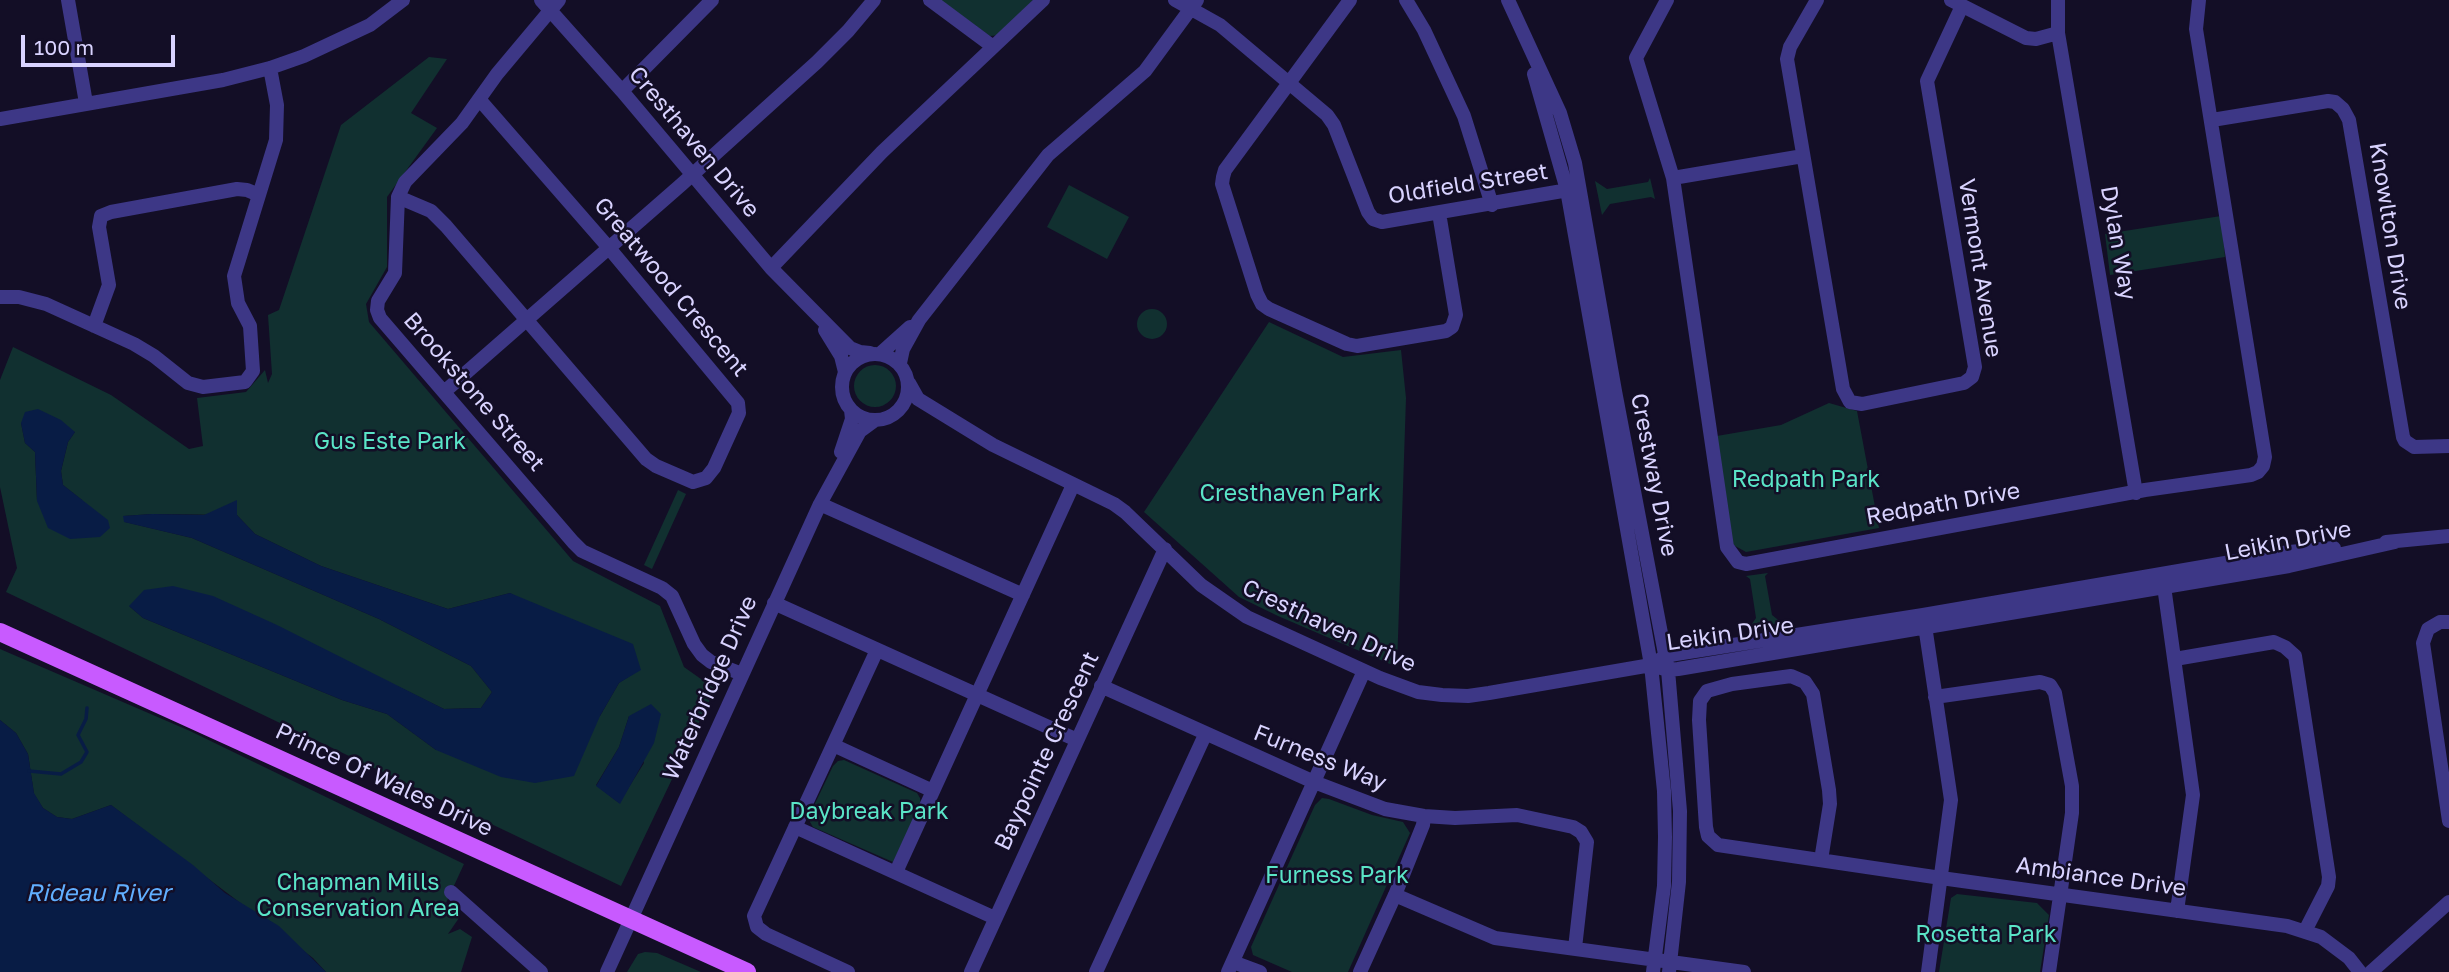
<!DOCTYPE html>
<style>
body{margin:0}
#map{position:relative;width:2449px;height:972px;overflow:hidden;background:#130e26;font-family:"Golos Text",sans-serif}
canvas{display:block}
.scale{position:absolute;left:21px;top:35px;width:154px;height:32px;box-sizing:border-box;border:4px solid #d9d3ff;border-top:0;padding-left:9px;font-size:21px;line-height:24px;white-space:nowrap;color:#d9d3ff;-webkit-text-stroke:5px #130e26;paint-order:stroke}
</style>
<div id="map">
<canvas width="2449" height="972"></canvas>
<div class="scale">100 m</div>
</div>
<script>
const context = document.querySelector('canvas').getContext('2d');
context.lineJoin = 'round';
function fill(path, color) { context.fillStyle = color; context.fill(path, 'evenodd'); }
const shape = rows => new Path2D(rows.map(r => 'M' + r).join(''));
function strokePath(path, color, width, dash) { context.strokeStyle = color; context.lineWidth = width; context.lineCap = dash ? 'butt' : 'round'; context.setLineDash(dash || []); context.stroke(path); }
function write(font, color, halo, rows, align = 'center') {
  context.font = font + ' "Golos Text",sans-serif'; context.lineWidth = 5; context.setLineDash([]); context.textBaseline = 'middle'; context.strokeStyle = halo; context.fillStyle = color; for (const [text, x, y, turn = 0] of rows) {
    context.save(); context.translate(x, y); context.rotate((+turn || 0) * Math.PI / 180); context.textAlign = isNaN(turn) ? turn : align; if (halo) context.strokeText(text, 0, 0); context.fillText(text, 0, 0); context.restore();
  }
}
fill(shape([
 [940,0,1033,0,1001,35,990,36],
 [429,57,447,59,411,113,437,128,387,197,387,267,366,304,369,322,573,561,660,606,684,667,715,689,621,886,6,592,17,568,0,487,0,380,13,347,111,395,189,449,203,446,197,398,246,392,265,370,268,383,272,374,268,315,279,310,341,125],
 [21,423,75,432,68,442,61,471,63,485,82,500,37,501,35,452,25,443],
 [152,514,237,515,255,534,321,566,448,609,510,593,640,669,619,683,600,716,436,750,387,714,342,700,143,618,129,606,399,687,444,709,481,708,492,692,471,666,379,619,192,538,125,522,124,516],
 [629,716,644,763,619,803,596,785,619,747],
 [1650,178,1655,199,1651,197,1610,204,1602,215,1595,181,1607,189,1648,182],
 [1069,185,1129,217,1107,259,1047,227],
 [2221,216,2225,257,2110,275,2105,234],
 '1137 324a15 15 0 1 1 30 0a15 15 0 1 1-30 0Z',
 [1269,322,1343,357,1401,350,1406,398,1397,667,1278,616,1239,597,1144,512],
 '854 386a21 21 0 1 1 42 0a21 21 0 1 1-42 0Z',
 [1829,403,1857,411,1879,528,1746,552,1728,542,1711,437,1781,425],
 [678,490,686,494,652,569,644,565],
 [1768,573,1765,576,1772,615,1782,623,1749,628,1756,618,1750,579,1746,576],
 [0,649,190,731,464,864,446,903,459,911,459,918,448,934,460,929,472,937,461,972,326,972,313,958,111,805,72,819,57,817,43,808,34,794,28,754,16,733,0,720],
 [844,760,917,793,920,798,921,805,893,862,813,827,810,822,809,816,833,766,838,761],
 [1322,798,1329,799,1372,815,1403,822,1410,833,1348,972,1292,972,1253,955,1251,947,1315,805],
 [1957,894,2037,903,2049,915,2040,972,1939,972,1951,898],
 [645,952,657,953,701,972,627,972,638,954]
]), '#113030');
fill(shape([
 [38,409,61,420,75,432,68,442,61,471,63,485,108,520,110,528,100,537,70,539,48,528,37,501,35,452,25,443,21,423,25,412],
 [237,500,237,515,255,534,321,566,448,609,510,593,633,644,641,670,619,683,600,716,574,776,535,783,501,777,436,750,387,714,342,700,143,618,129,606,144,590,173,586,213,596,277,625,444,709,481,708,492,692,471,666,379,619,192,538,124,522,123,516,152,514,204,515],
 [651,704,661,714,654,743,620,804,596,786,619,747,629,716],
 [0,720,16,733,28,754,34,793,43,808,57,817,72,819,111,805,193,865,225,893,279,926,326,972,0,972]
]), '#081c45');
strokePath(shape([
 [29,771,61,774,81,762,87,752,78,735,86,719,87,708]
]), '#081c45', 3.5);
strokePath(shape([
 [68,0,86,103],
 [541,0,622,91,771,268,850,348,860,352,870,353],
 [559,0,497,74,462,123,405,182,398,197,395,273,378,301,377,310,380,318,573,542,582,551,662,588,672,596,694,644,702,655,711,662,742,674],
 [930,0,992,46],
 [1175,0,1220,25,1327,115,1334,125,1368,212,1373,219,1382,222,1574,189],
 [1350,0,1225,170,1223,177,1222,184,1257,294,1262,304,1269,309,1347,344,1357,346,1446,331,1452,327,1456,315,1439,213],
 [1406,0,1424,30,1464,116,1492,205],
 [1508,0,1560,113,1575,163,1615,391,1668,670,1680,811,1679,882,1669,972],
 [1667,0,1636,58,1673,178,1727,547,1738,562,1746,564,2145,490,2251,475,2258,472,2263,466,2265,457,2196,29,2199,0],
 [1817,0,1790,47,1787,59,1843,389,1850,402,1862,404,1964,383,1972,377,1975,367,1927,81,1962,6],
 [1951,0,2026,38,2036,39,2058,33],
 [2058,0,2058,33,2136,493],
 [1534,74,1567,190,1651,665,1664,791,1665,837,1664,886,1653,972],
 [622,91,712,0],
 [0,119,223,80,270,68,304,56,370,25,403,0],
 [2212,120,2328,101,2335,102,2343,109,2349,120,2403,437,2405,441,2414,447,2449,446],
 [1673,178,1803,156],
 [398,197,431,211,446,226,646,459,656,466,693,482,706,478,714,468,739,413,738,403,609,248,479,99],
 [771,268,882,152,1043,0],
 [0,297,19,297,46,304,134,344,154,356,188,383,203,387,245,382,253,371,250,326,238,303,234,276,276,140,277,105,270,68],
 [94,326,109,285,99,227,101,216,111,212,237,189,247,190,259,195],
 [825,330,841,356,845,372],
 [881,353,910,327],
 '842 387a33 33 0 1 1 66 0a33 33 0 1 1-66 0Z',
 [900,363,903,349,919,320,1048,155,1145,71,1197,0],
 [909,383,918,399,993,445,1114,504,1125,512,1201,585,1247,617,1380,678,1418,692,1442,695,1468,696,1489,693,1651,665,1668,670,1678,669,2289,566,2395,542],
 [444,392,682,184,817,62,848,31,874,0],
 [841,452,852,419,851,410],
 [820,504,1023,595],
 [2386,542,2449,536],
 [2163,579,2193,795,2177,911],
 [774,603,1077,740],
 [1924,619,1951,800,1928,972],
 [2449,622,2440,622,2428,629,2423,643,2449,821],
 [2175,659,2274,642,2285,647,2295,656,2329,877,2328,886,2305,931],
 [1658,661,1665,656,1676,654,1923,615,2289,552,2334,548],
 [1101,686,1314,782,1385,809,1424,816,1455,818,1517,815,1573,827,1581,832,1587,842,1575,948],
 [1935,697,2040,682,2050,685,2055,693,2072,786,2072,813,2049,972],
 [833,745,933,791],
 [795,827,995,918],
 [1821,860,1830,804,1829,790,1813,694,1805,682,1791,676,1732,684,1707,691,1700,701,1699,720,1706,827,1708,836,1718,845,1941,878,2287,926,2321,937,2349,958,2360,972],
 [896,872,1073,485],
 [451,892,541,972],
 [1395,895,1495,938,1744,972],
 [1233,962,1260,972],
 [607,972,820,504,860,431,875,420],
 [848,972,766,934,757,927,754,916,877,650],
 [971,972,1165,549],
 [1096,972,1205,735],
 [1228,972,1364,671],
 [1360,972,1395,895,1423,825,1424,816],
 [2371,972,2449,902]
]), '#3d3786', 14);
strokePath(shape([
 [0,632,747,972]
]), '#c85aff', 18);
write('23px', '#d9d3ff', '#130e26', [
 ["Cresthaven Drive",694,142,50],
 ["Oldfield Street",1468,184,-9],
 ["Knowlton Drive",2390,226,81],
 ["Dylan Way",2118,243,80],
 ["Vermont Avenue",1980,268,81],
 ["Greatwood Crescent",671,287,50],
 ["Brookstone Street",474,392,49],
 ["Crestway Drive",1654,475,79],
 ["Redpath Drive",1943,504,-10],
 ["Leikin Drive",2288,541,-11],
 ["Cresthaven Drive",1329,626,25],
 ["Leikin Drive",1730,634,-8],
 ["Waterbridge Drive",710,688,-66],
 ["Baypointe Crescent",1047,751,-65],
 ["Furness Way",1320,758,22],
 ["Prince Of Wales Drive",384,780,25],
 ["Ambiance Drive",2101,877,8]
]);
write('23px', '#5ae4c7', '#130e26', [
 ["Gus Este Park",390,442],
 ["Redpath Park",1806,480],
 ["Cresthaven Park",1290,494],
 ["Daybreak Park",869,812],
 ["Furness Park",1337,876],
 ["Chapman Mills",358,883],
 ["Conservation Area",358,909],
 ["Rosetta Park",1986,935]
]);
write('italic 24px', '#61afff', '#130e26', [
 ["Rideau River",98,893]
]);
</script>
